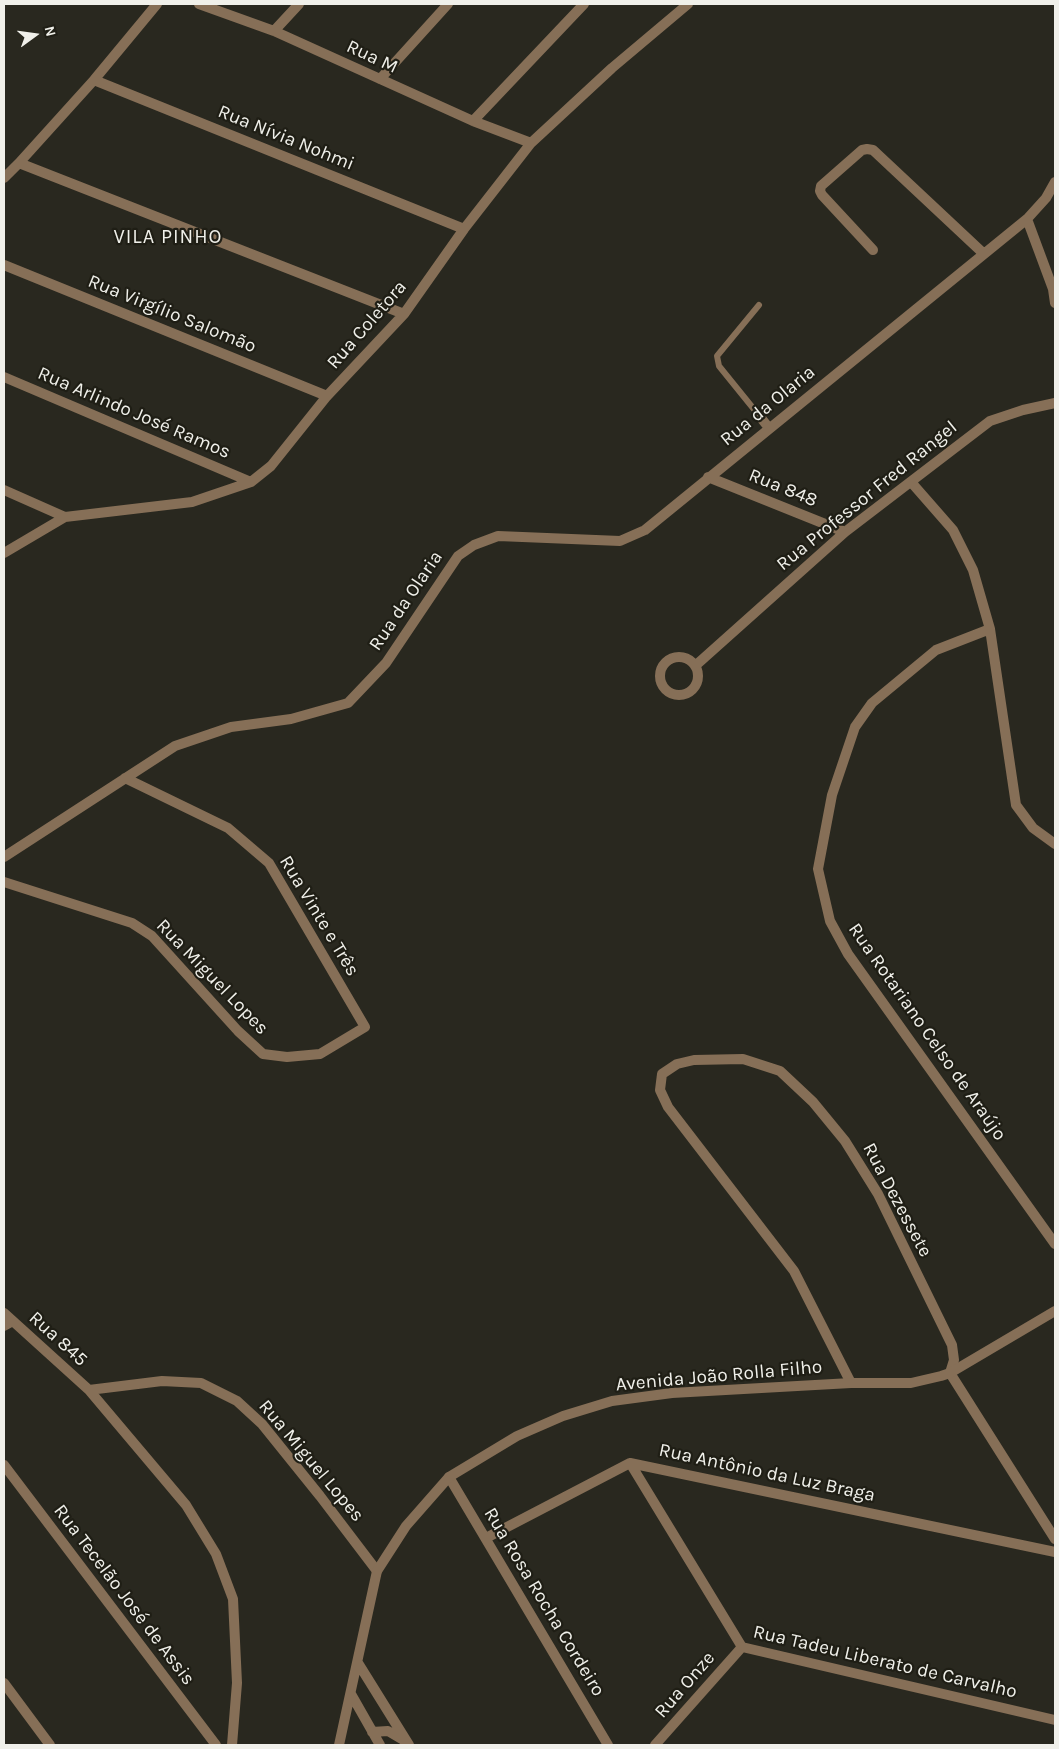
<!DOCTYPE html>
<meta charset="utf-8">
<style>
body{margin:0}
#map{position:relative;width:1059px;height:1749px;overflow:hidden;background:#29281f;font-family:Karla,sans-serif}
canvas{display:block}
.frame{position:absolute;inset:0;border:5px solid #f0f0ea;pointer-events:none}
.north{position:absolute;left:10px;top:10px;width:50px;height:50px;-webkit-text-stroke:4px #1f1e15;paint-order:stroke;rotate:76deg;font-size:14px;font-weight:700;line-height:20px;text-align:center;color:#f0f0ea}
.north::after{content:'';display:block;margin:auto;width:18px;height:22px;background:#f0f0ea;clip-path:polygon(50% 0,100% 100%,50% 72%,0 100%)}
</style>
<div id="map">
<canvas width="1059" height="1749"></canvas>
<div class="frame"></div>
<div class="north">N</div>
</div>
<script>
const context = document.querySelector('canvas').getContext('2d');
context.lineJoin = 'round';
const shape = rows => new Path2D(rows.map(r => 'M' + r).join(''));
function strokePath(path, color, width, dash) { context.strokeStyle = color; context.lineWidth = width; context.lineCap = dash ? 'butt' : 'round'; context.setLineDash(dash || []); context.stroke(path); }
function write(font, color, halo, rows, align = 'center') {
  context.font = font + ' Karla,sans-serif'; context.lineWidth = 4.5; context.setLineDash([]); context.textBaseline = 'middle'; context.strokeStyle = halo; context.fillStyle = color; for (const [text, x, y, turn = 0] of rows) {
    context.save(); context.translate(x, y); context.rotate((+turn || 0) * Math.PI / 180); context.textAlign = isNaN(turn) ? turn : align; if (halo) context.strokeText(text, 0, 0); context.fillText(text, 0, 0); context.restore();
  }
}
strokePath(shape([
 [757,413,719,366,717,356,759,305]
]), '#866f57', 6);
strokePath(shape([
 [199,4,274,31,473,121,531,143],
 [274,31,299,4],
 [380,79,448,4],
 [94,80,464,229],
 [473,121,584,4],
 [19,163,404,314],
 [4,178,19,163,94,80,157,4],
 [1027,219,1053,289,1055,303],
 [873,250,822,195,820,191,821,186,862,150,867,149,873,150,984,254],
 [4,265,327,396],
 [4,377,251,482],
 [757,413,769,428],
 [708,477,845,532],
 [911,482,953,530,973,570,990,629,1016,805,1033,828,1055,844],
 [4,490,65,517],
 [4,553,65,517,192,502,251,482,271,466,327,396,404,314,464,229,531,143,612,68,688,4],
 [990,629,936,650,872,703,855,727,832,795,818,869,830,921,848,954,1055,1244],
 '660 676a19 19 0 1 1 38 0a19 19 0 1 1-38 0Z',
 [695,666,845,532,990,421,1023,410,1055,403],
 [4,857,175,746,231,727,291,719,348,703,386,663,458,556,474,545,498,536,620,541,645,530,1027,219,1046,198,1055,182],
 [4,882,132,923,152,936,238,1031,263,1054,287,1057,320,1054,365,1027,269,863,228,828,125,778],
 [4,1313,89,1390,186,1505,216,1554,233,1599,237,1683,232,1745],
 [4,1326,13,1321],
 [851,1383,794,1271,668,1107,660,1090,662,1074,677,1064,694,1060,743,1059,780,1071,813,1102,845,1141,878,1194,952,1345,954,1360,950,1373,1055,1539],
 [89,1390,162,1381,201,1383,237,1401,262,1424,320,1496,377,1571],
 [630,1463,742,1647,1055,1720],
 [4,1465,216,1745],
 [449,1477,608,1745],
 [486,1538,630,1463,1055,1552],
 [4,1683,50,1745],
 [655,1745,742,1647]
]), '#866f57', 10);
strokePath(shape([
 [358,1663,409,1745],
 [351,1694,380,1745],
 [372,1732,388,1731,405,1741],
 [339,1745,377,1571,406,1526,449,1477,517,1436,563,1416,612,1401,672,1393,851,1383,911,1383,941,1376,950,1373,1055,1311]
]), '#866f57', 10);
write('19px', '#f0f0ea', '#1f1e15', [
 ["Rua M",372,57,25],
 ["Rua Nívia Nohmi",286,138,22],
 ["Rua Virgílio Salomão",172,314,22],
 ["Rua Coletora",367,325,-49],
 ["Rua da Olaria",768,406,-39],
 ["Rua Arlindo José Ramos",134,413,23],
 ["Rua 848",783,488,22],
 ["Rua Professor Fred Rangel",867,496,-39],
 ["Rua da Olaria",406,601,-56],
 ["Rua Vinte e Três",319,916,59],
 ["Rua Miguel Lopes",212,977,46],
 ["Rua Rotariano Celso de Araújo",927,1032,55],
 ["Rua Dezessete",897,1200,62],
 ["Rua 845",58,1339,42],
 ["Avenida João Rolla Filho",719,1376,-5],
 ["Rua Miguel Lopes",311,1461,50],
 ["Rua Antônio da Luz Braga",767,1473,12],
 ["Rua Tecelão José de Assis",124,1595,53],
 ["Rua Rosa Rocha Cordeiro",544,1602,59],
 ["Rua Tadeu Liberato de Carvalho",885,1662,13],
 ["Rua Onze",685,1685,-49]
]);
context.letterSpacing = '1px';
write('20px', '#f0f0ea', '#1f1e15', [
 ["VILA PINHO",168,237]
]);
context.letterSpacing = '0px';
</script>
